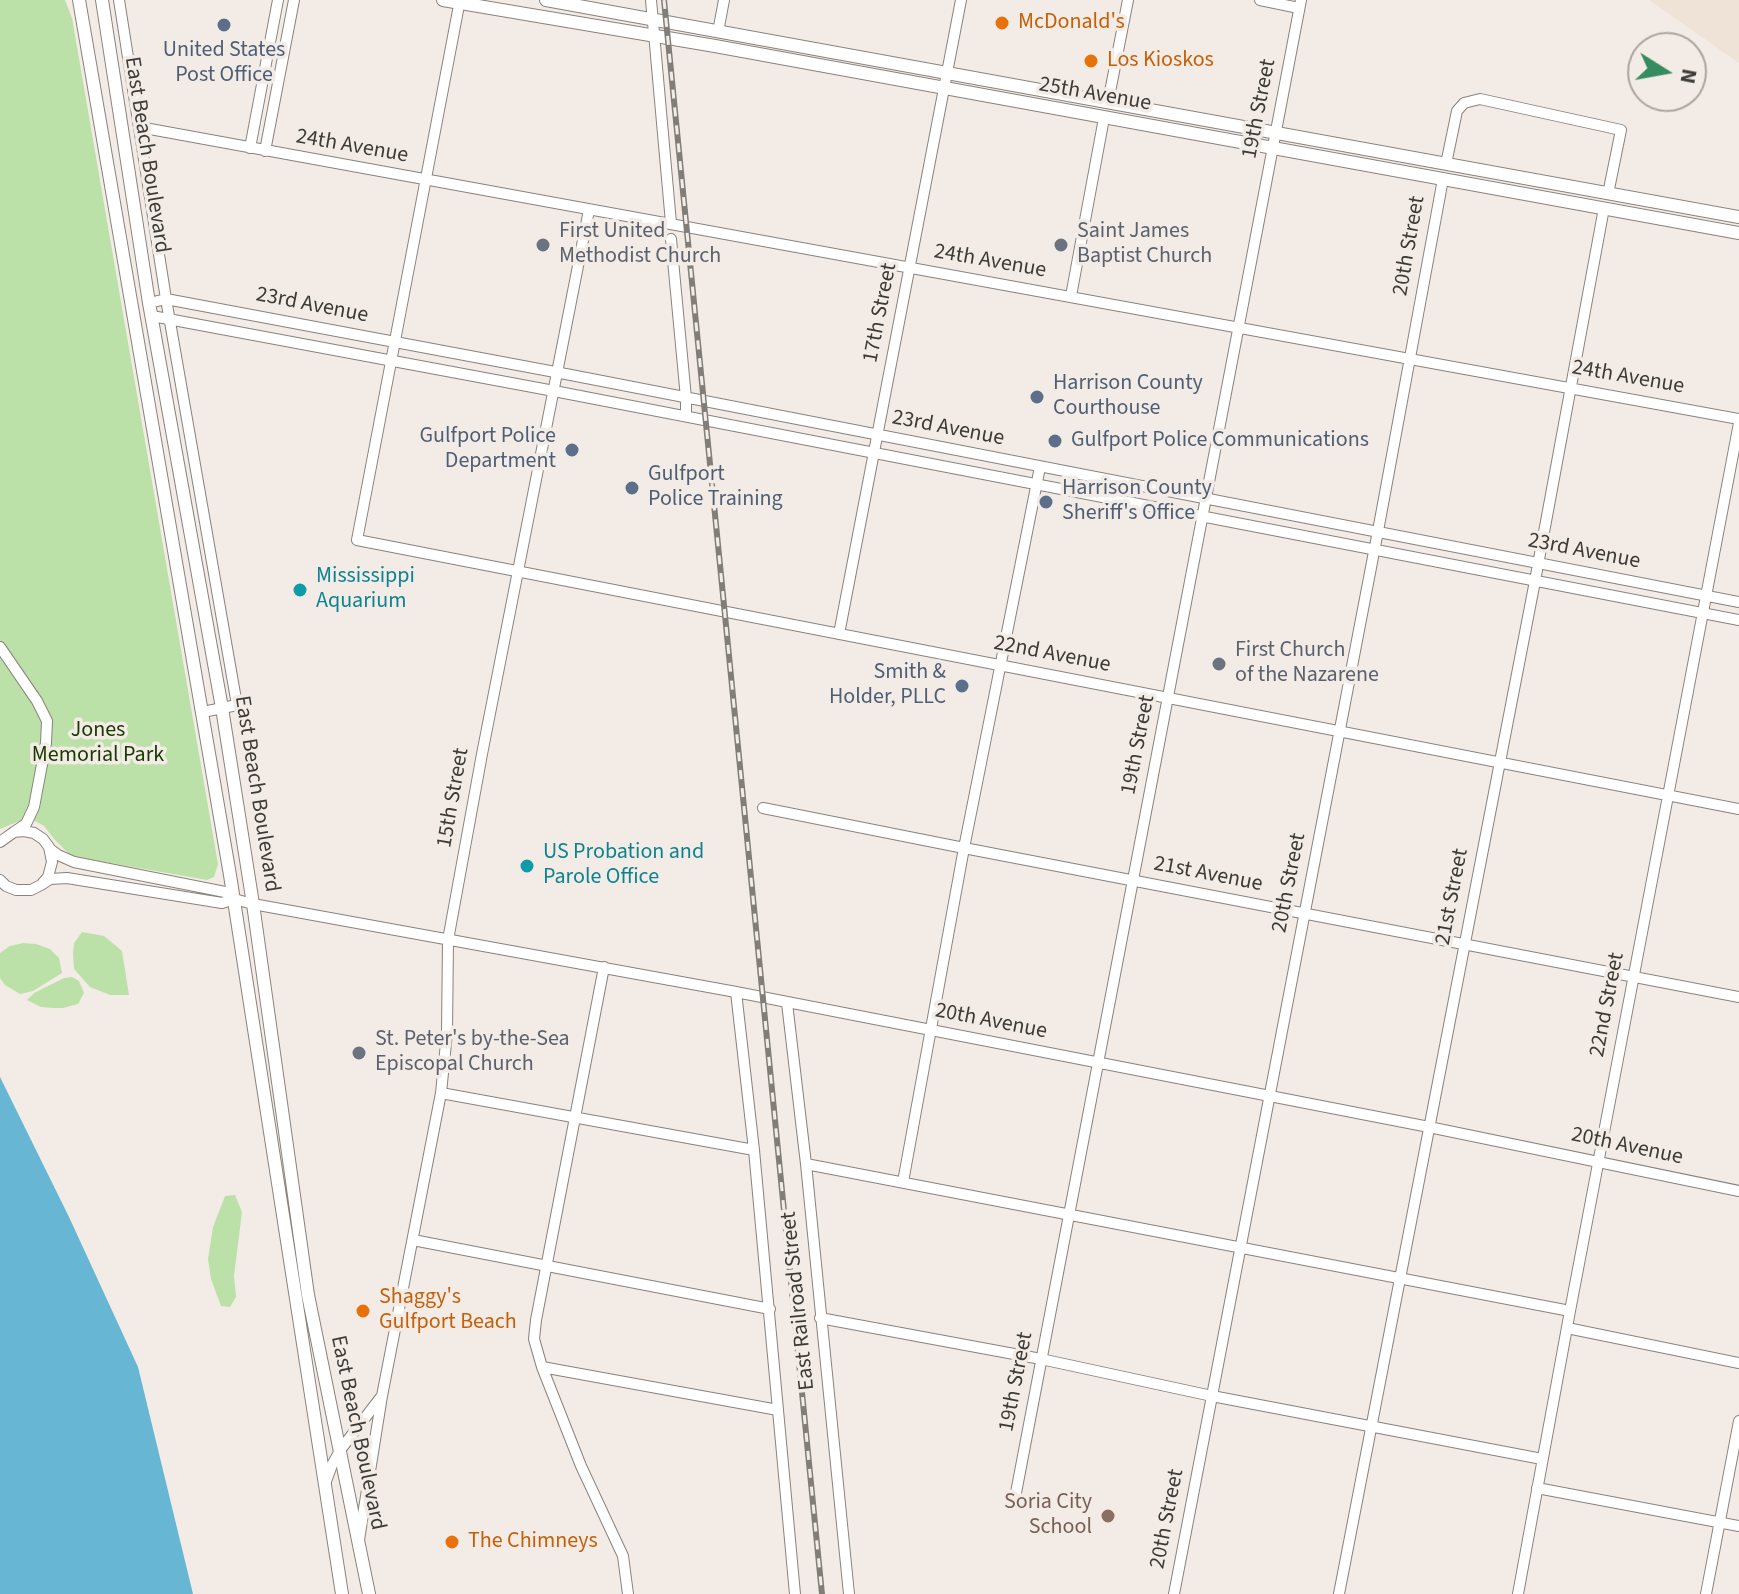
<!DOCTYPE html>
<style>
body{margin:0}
#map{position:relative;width:1739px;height:1594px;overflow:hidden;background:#f3ece6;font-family:"Source Sans 3",sans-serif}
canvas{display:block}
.north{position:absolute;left:1627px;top:32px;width:80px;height:80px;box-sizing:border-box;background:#f3ece6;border:2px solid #aaa5a0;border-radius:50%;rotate:101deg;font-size:22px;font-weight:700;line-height:32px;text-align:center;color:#3d3b38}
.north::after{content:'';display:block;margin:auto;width:28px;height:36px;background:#368c60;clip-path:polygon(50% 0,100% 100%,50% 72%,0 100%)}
</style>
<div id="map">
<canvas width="1739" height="1594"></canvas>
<div class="north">N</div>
</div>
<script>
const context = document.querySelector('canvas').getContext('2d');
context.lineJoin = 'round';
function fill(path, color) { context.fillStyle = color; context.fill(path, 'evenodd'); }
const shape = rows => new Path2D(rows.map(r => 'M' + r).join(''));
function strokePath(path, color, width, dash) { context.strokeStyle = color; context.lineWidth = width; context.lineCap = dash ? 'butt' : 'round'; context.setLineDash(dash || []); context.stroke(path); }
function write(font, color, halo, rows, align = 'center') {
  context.font = font + ' "Source Sans 3",sans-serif'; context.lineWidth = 7; context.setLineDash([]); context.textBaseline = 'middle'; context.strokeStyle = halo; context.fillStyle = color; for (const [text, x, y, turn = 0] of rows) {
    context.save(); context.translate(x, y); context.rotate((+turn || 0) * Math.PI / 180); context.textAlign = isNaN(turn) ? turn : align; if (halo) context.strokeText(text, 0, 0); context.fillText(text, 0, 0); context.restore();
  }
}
fill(shape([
 [1649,0,1739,0,1739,63]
]), '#efe2d6');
fill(shape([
 [0,0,65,0,72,18,218,864,214,877,207,880,71,856,55,840,44,826,33,820,17,822,0,829],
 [82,932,104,936,122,951,129,995,110,995,90,987,74,969,73,954,74,943],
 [23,943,36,944,50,949,59,958,62,973,33,991,20,994,5,985,0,978,0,953,10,946],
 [72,977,79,981,84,993,78,1004,63,1008,53,1008,41,1007,27,1000,34,993,64,978],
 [235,1195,242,1212,234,1276,236,1297,230,1307,221,1306,211,1279,208,1259,213,1227,225,1196]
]), '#bbe1a8');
fill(shape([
 [0,1077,69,1217,138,1367,193,1594,0,1594]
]), '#66b6d4');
const minor = shape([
 [119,0,166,299,237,705,203,712],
 [460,0,357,540,1739,809],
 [651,0,671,223],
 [1260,0,1299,8],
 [718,32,724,0],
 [1108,102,1128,0],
 [139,127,1739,419],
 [250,148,278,0],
 [265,151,294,0],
 [1446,164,1457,111,1464,103,1480,99,1621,130,1608,194],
 [671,239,686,398,686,416],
 [1071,296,1104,118],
 [149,303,166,299,571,375,1739,602],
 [152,316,554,391,1739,620],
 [839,634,961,0],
 [0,647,37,701,47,721,46,743,34,807,26,824,14,832],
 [763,808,964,848,1739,997],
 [0,842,14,832,24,831,34,833,43,839,49,847,52,862,48,877,41,885,31,890,16,890,6,886,0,880],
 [50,849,58,855,74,862,225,892,234,899,253,904,736,992,1429,1127,1739,1191],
 [41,885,50,879,67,878,222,903,234,899],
 [604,967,536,1320,534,1339,542,1367,581,1466,623,1556,628,1594],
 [736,992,754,1150,795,1594],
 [787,1003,806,1164,849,1594],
 [441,1093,754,1150],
 [806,1164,1570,1311],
 [903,1182,964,848,1040,467],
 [413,1240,770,1309],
 [820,1318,1041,1359,1212,1396,1542,1459],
 [1567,1328,1739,1363],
 [542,1367,778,1410],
 [325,1484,332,1465,341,1449,381,1397],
 [1537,1488,1739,1526],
 [1015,1498,1301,0],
 [359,1540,382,1396,441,1093,447,1033,448,940,482,754,589,210],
 [1174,1594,1378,531,1443,179],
 [1339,1594,1535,581,1604,208],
 [1518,1594,1570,1311,1739,423],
 [1706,1594,1739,1421]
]);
const major = shape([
 [79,0,230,875,342,1594],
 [102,0,149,303,222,708,253,904,308,1295,369,1594],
 [443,0,715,46,1739,233],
 [546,0,1739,217]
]);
strokePath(minor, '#89827d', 12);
strokePath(major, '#89827d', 14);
strokePath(minor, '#fff', 10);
strokePath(major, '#fff', 12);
const rail = shape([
 [664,0,822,1594]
]);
strokePath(rail, '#817d79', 6);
strokePath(rail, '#f3ece6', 3, [9]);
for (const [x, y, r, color] of [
 [1002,23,8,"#e8710a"],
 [224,25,8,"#5c6f8a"],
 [1091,61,8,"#e8710a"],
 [543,245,8,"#6b7280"],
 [1061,245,8,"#6b7280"],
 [1037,397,8,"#5c6f8a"],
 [1055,441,8,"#5c6f8a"],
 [572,450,8,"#5c6f8a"],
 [632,488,8,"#5c6f8a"],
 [1046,502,8,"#5c6f8a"],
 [300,590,8,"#0f9aa8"],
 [1219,664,8,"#6b7280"],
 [962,686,8,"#5c6f8a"],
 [527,866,8,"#0f9aa8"],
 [359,1053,8,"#6b7280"],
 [363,1311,8,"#e8710a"],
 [1108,1516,8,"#8d6e63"],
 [452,1542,8,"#e8710a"]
]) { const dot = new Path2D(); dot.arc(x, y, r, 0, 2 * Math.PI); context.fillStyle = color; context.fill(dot); strokePath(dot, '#f3ece6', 3); }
write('22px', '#c56008', '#f3ece6', [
 ["McDonald's",1018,23],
 ["Los Kioskos",1107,61],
 ["Shaggy's",379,1298],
 ["Gulfport Beach",379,1323],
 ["The Chimneys",468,1542]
], 'left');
write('22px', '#4e5e75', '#f3ece6', [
 ["United States",224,51,"center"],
 ["Post Office",224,76,"center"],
 ["Harrison County",1053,384],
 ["Courthouse",1053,409],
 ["Gulfport Police",556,437,"right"],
 ["Department",556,462,"right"],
 ["Gulfport Police Communications",1071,441],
 ["Gulfport",648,475],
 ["Police Training",648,500],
 ["Harrison County",1062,489],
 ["Sheriff's Office",1062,514],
 ["Smith &",946,673,"right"],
 ["Holder, PLLC",946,698,"right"]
], 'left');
write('22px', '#3d3b38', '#f3ece6', [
 ["25th Avenue",1095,95,10],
 ["19th Street",1260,109,-79],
 ["24th Avenue",352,147,10],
 ["East Beach Boulevard",146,155,81],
 ["20th Street",1410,246,-80],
 ["24th Avenue",990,262,10],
 ["23rd Avenue",312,306,11],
 ["17th Street",881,313,-79],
 ["24th Avenue",1628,378,10],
 ["23rd Avenue",948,429,11],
 ["23rd Avenue",1584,552,11],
 ["22nd Avenue",1052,655,11],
 ["19th Street",1139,745,-79],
 ["East Beach Boulevard",256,794,81],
 ["15th Street",454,798,-80],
 ["21st Avenue",1208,875,11],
 ["20th Street",1290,883,-79],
 ["21st Street",1453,897,-79],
 ["22nd Street",1608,1005,-79],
 ["20th Avenue",991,1022,11],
 ["20th Avenue",1627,1147,12],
 ["East Railroad Street",799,1301,-96],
 ["19th Street",1017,1382,-79],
 ["East Beach Boulevard",357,1433,78],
 ["20th Street",1168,1519,-79]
]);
write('22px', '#5b616d', '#f3ece6', [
 ["First United",559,232],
 ["Methodist Church",559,257],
 ["Saint James",1077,232],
 ["Baptist Church",1077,257],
 ["First Church",1235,651],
 ["of the Nazarene",1235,676],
 ["St. Peter's by-the-Sea",375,1040],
 ["Episcopal Church",375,1065]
], 'left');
write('22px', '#0d838f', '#f3ece6', [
 ["Mississippi",316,577],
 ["Aquarium",316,602],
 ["US Probation and",543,853],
 ["Parole Office",543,878]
], 'left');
write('22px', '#183a00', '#f3ece6', [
 ["Jones",98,731],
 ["Memorial Park",98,756]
]);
write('22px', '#785e54', '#f3ece6', [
 ["Soria City",1092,1503],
 ["School",1092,1528]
], 'right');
</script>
